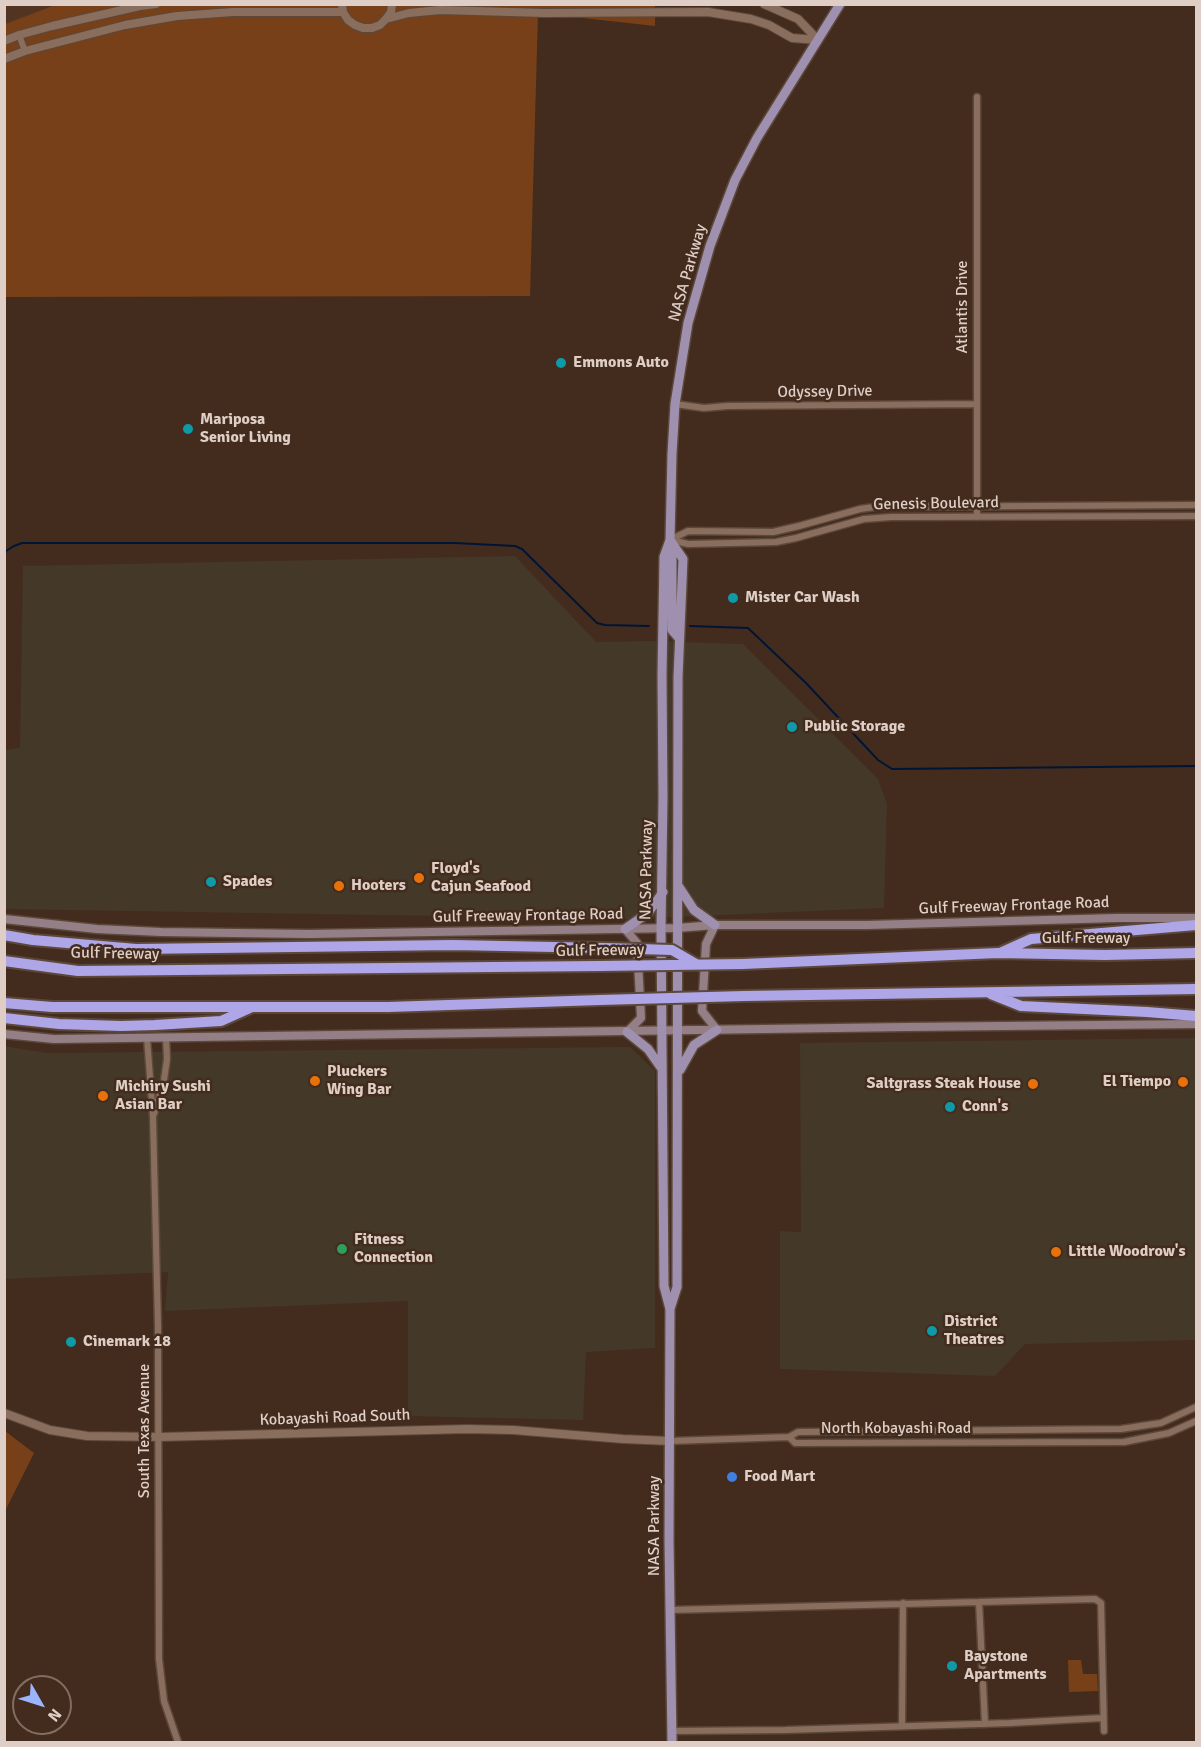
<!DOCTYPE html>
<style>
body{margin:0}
#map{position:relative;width:1201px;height:1747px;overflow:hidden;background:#432c1e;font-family:Signika,sans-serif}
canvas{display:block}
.frame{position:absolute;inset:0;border:6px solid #decec5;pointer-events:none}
.north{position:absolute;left:12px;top:1675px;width:60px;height:60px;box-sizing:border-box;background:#432c1e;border:2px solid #816d61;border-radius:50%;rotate:129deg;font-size:16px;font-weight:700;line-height:24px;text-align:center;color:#decec5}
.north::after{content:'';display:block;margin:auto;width:21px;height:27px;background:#9bb4fd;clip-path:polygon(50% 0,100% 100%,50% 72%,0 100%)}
</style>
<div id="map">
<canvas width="1201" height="1747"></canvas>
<div class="frame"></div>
<div class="north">N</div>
</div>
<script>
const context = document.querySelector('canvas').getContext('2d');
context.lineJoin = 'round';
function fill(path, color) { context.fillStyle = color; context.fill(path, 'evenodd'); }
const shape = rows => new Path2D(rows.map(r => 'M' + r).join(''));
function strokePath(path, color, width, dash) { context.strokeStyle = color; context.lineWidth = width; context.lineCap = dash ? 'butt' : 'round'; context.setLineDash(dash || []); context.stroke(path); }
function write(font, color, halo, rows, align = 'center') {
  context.font = font + ' Signika,sans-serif'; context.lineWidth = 5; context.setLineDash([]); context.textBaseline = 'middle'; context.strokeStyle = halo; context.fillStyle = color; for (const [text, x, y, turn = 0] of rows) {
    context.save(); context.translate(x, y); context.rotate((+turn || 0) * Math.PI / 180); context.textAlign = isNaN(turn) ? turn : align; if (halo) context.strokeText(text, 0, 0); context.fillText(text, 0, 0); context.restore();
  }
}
fill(shape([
 [515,556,596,642,650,641,743,644,878,779,887,804,884,908,627,919,5,909,5,750,20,748,23,566],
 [1196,1038,1196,1340,1025,1344,995,1376,780,1369,780,1231,801,1232,800,1043],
 [4,1046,47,1053,630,1047,655,1071,655,1348,586,1352,583,1420,408,1416,408,1301,165,1311,168,1272,5,1279]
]), '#443829');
fill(shape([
 [5,4,58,4,58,5,5,24]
]), '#513421');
fill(shape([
 [58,4,655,5,655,26,538,13,530,296,5,297,5,24],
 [5,1431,34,1453,5,1511],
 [1068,1660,1081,1660,1083,1674,1097,1674,1098,1691,1069,1692]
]), '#774018');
strokePath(shape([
 [4,555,6,551,14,546,22,543,455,543,515,546,522,549,597,623,605,625,649,626],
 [690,626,748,628,806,683,878,760,892,769,1196,766]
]), '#001536', 2);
const minor = shape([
 [19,35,25,51],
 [675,404,704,408,727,406,977,404],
 [977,517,977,97],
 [670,540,688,531,773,532,799,526,860,509,874,507,1196,505],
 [671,540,688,544,776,542,796,538,864,519,891,517,1196,516],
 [147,1038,153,1117,158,1327,159,1659,164,1701,178,1742],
 [154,1114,164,1080,167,1059,166,1038],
 [789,1437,795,1443,1124,1442,1169,1433,1196,1421],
 [670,1441,789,1437,798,1432,1121,1429,1161,1423,1196,1407],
 [979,1602,985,1724],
 [670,1610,1095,1599,1101,1603,1104,1731],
 [902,1726,903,1603],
 [672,1731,785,1730,1010,1723,1102,1718]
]);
const tertiary = shape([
 [342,4,343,12,348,20,355,25,363,28,372,28,380,25,386,19,391,12,392,4],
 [764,4,798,19,818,40],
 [386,19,409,13,440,10,544,13,708,12,751,19,769,25,792,38,818,40],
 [4,41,19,35,52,26,140,6,156,4],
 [4,59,25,51,125,25,177,16,233,12,343,12],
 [4,1413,50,1430,87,1436,159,1437,467,1429,513,1430,623,1439,670,1441]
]);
const secondary = shape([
 [4,919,97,929,161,932,309,934,677,928,715,925,868,925,1117,918,1196,918],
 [715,925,706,944,702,1011,717,1030],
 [625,929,637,943,641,1018,627,1032],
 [4,1034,54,1039,906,1027,1196,1024]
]);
const primary = shape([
 [670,540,664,557,662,676,663,798,661,928,664,1286,670,1309,669,1540,672,1742],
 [679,638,672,630,672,560,670,540,672,454,675,404,688,323,710,246,735,180,757,138,840,4],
 [679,887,694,910,715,925],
 [625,929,648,913,663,892],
 [627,1032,648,1049,662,1069],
 [680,1070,694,1045,717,1030],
 [670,1309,677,1287,678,677,683,559,670,540]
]);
const motorway = shape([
 [4,935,33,940,136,949,453,945,605,948],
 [1002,952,1031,939,1196,925],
 [4,961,78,971,599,966],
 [743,964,998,953,1105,955,1196,953],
 [991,994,1021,1006,1147,1012,1196,1016],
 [744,996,1196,989],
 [4,1003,52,1007,388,1007,600,1000],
 [4,1018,59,1024,121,1026,155,1025,221,1021,250,1008]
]);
strokePath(minor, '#5c483b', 9);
strokePath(tertiary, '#5c483b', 10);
strokePath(secondary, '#5c483b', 11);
strokePath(primary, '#5c483b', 12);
strokePath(motorway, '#5c483b', 14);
strokePath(minor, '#896e5d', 6);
strokePath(tertiary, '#896e5d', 8);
strokePath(secondary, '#947f86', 8);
strokePath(primary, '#9f90af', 9);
strokePath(motorway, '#aea6e6', 10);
const motorwayBridge = shape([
 [605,948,672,950,696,964],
 [599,966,743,964],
 [600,1000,744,996]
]);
strokePath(motorwayBridge, '#5c483b', 14, []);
strokePath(motorwayBridge, '#aea6e6', 10);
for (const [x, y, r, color] of [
 [561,363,6,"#0f9aa8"],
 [188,429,6,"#0f9aa8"],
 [733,598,6,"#0f9aa8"],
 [792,727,6,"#0f9aa8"],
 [419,878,6,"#e8710a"],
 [211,882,6,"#0f9aa8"],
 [339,886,6,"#e8710a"],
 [315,1081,6,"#e8710a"],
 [1183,1082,6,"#e8710a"],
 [1033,1084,6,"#e8710a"],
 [103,1096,6,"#e8710a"],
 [950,1107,6,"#0f9aa8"],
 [342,1249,6,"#2e9e5b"],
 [1056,1252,6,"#e8710a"],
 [932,1331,6,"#0f9aa8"],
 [71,1342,6,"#0f9aa8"],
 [732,1477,6,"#3f7fe0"],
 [952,1666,6,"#0f9aa8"]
]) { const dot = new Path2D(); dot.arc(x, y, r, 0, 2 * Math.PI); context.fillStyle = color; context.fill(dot); strokePath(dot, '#432c1e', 2); }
write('16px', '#decec5', '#432c1e', [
 ["NASA Parkway",688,273,-74],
 ["Atlantis Drive",963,307,-90],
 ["Odyssey Drive",825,392,-1],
 ["Genesis Boulevard",936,504,-1],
 ["NASA Parkway",647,870,-89],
 ["Gulf Freeway Frontage Road",1014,906,-2],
 ["Gulf Freeway Frontage Road",528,916,-1],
 ["Gulf Freeway",1086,939],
 ["Gulf Freeway",600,951,-1],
 ["Gulf Freeway",115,954,1],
 ["Kobayashi Road South",335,1418,-2],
 ["North Kobayashi Road",896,1429],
 ["South Texas Avenue",145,1431,-90],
 ["NASA Parkway",655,1526,-90]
]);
write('bold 16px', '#decec5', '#432c1e', [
 ["Emmons Auto",573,363],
 ["Mariposa",200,420],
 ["Senior Living",200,438],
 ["Mister Car Wash",745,598],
 ["Public Storage",804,727],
 ["Floyd's",431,869],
 ["Cajun Seafood",431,887],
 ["Spades",223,882],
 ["Hooters",351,886],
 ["Pluckers",327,1072],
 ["Wing Bar",327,1090],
 ["El Tiempo",1171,1082,"right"],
 ["Saltgrass Steak House",1021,1084,"right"],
 ["Michiry Sushi",115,1087],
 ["Asian Bar",115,1105],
 ["Conn's",962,1107],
 ["Fitness",354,1240],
 ["Connection",354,1258],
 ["Little Woodrow's",1068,1252],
 ["District",944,1322],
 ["Theatres",944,1340],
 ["Cinemark 18",83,1342],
 ["Food Mart",744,1477],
 ["Baystone",964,1657],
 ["Apartments",964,1675]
], 'left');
</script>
